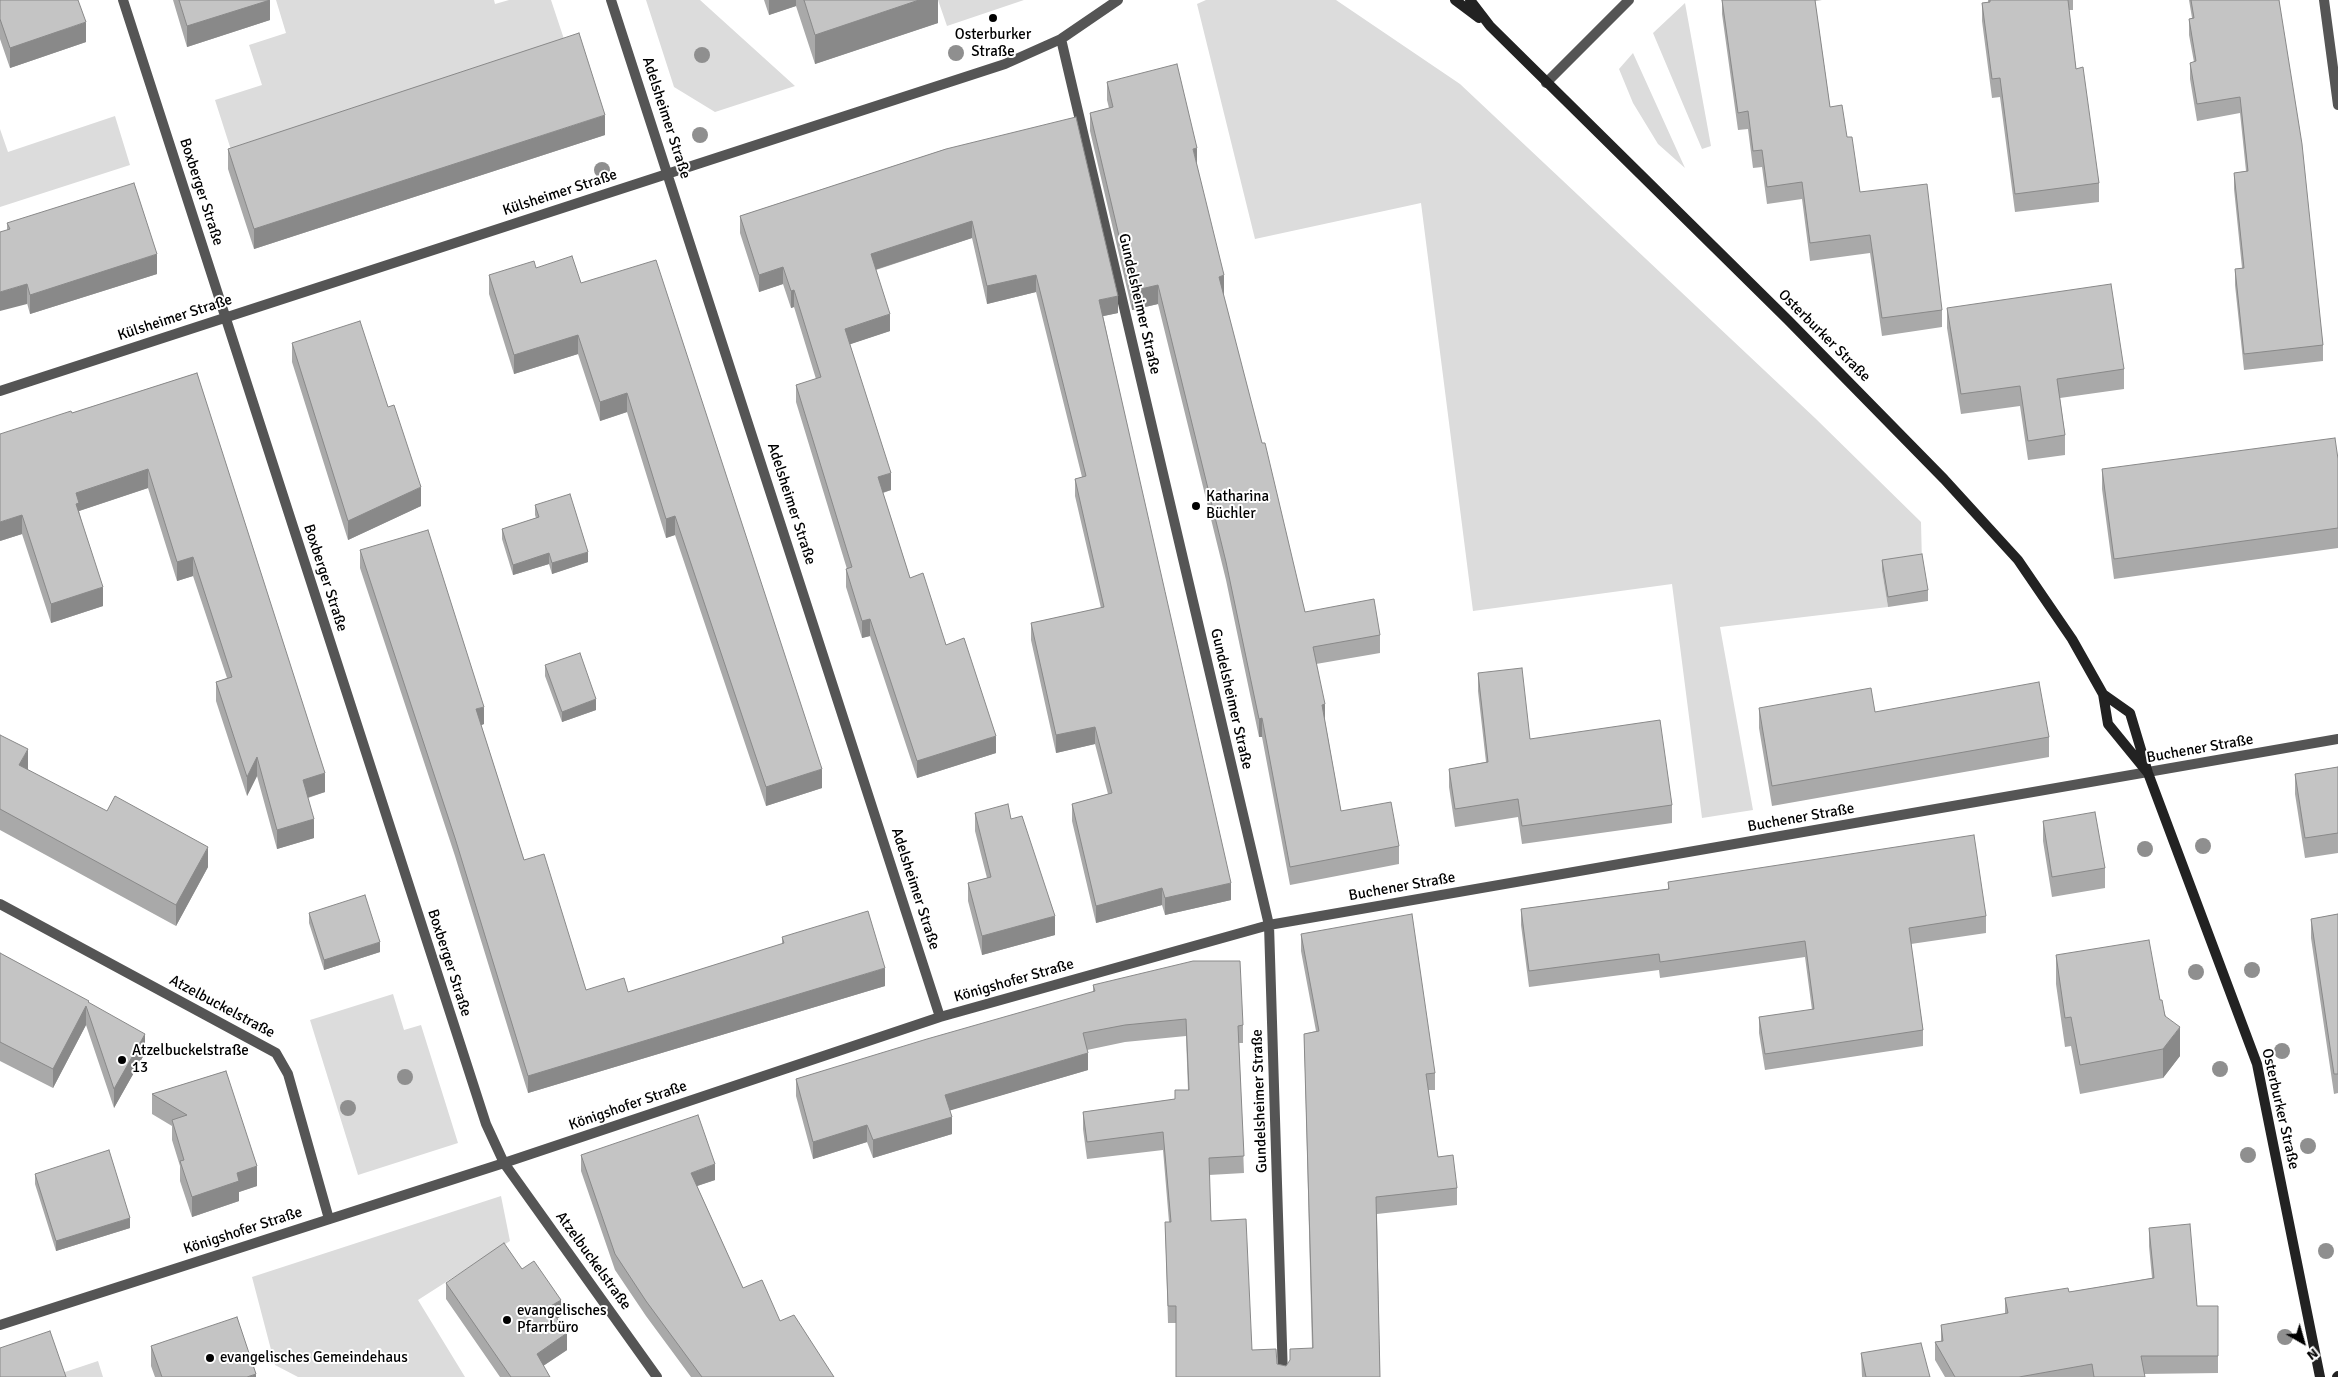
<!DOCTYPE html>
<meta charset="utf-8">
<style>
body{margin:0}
#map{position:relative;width:2338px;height:1377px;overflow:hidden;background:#fff;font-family:Signika,sans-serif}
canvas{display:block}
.north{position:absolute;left:2278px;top:1317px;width:50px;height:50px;-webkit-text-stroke:4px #fff;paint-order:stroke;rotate:142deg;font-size:14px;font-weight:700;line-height:20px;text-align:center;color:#000}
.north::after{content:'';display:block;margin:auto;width:18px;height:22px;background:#000;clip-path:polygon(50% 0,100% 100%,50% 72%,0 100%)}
</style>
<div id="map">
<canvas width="2338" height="1377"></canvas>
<div class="north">N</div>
</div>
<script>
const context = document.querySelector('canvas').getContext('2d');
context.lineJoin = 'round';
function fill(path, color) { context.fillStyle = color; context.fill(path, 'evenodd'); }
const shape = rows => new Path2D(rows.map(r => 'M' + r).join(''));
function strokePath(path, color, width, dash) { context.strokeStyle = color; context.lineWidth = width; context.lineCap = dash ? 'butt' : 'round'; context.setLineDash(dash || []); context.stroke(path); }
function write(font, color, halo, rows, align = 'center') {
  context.font = font + ' Signika,sans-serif'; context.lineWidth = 4; context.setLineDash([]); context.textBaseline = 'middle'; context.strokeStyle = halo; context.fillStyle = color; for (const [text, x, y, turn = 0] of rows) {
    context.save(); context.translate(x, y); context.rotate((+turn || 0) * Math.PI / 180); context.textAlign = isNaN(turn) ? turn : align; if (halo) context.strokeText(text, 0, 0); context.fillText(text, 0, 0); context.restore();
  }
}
fill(shape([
 [276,0,494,0,495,4,509,0,551,0,565,42,231,150,215,100,262,85,249,45,286,33],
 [646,0,700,0,795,86,715,112,674,87],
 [938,0,1024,0,947,26],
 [1206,0,1336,0,1460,84,1815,418,1921,522,1922,564,1882,571,1888,607,1720,627,1753,810,1702,818,1672,584,1473,611,1421,203,1255,239,1197,4],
 [1685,3,1711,146,1702,149,1653,33],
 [1633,53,1685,168,1658,144,1633,103,1619,69],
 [115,116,130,165,0,207,0,129,8,152],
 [393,994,404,1030,421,1025,458,1143,358,1175,310,1020],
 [501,1196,510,1241,418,1300,465,1377,298,1377,275,1365,252,1277],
 [98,1361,103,1377,60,1377,59,1374]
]), '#dcdcdc');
strokePath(shape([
 [123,0,486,1124,504,1163,657,1377],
 [611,0,940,1017],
 [2324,0,2338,105],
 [1061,39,1269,925,1283,1377],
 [1546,83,1629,0],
 [0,391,1005,64,1061,39,1118,0],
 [0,904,276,1053,288,1074,329,1219],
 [0,1325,504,1163,940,1017,1269,925,2338,739]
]), '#555', 10);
strokePath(shape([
 [1455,0,1479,18],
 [1470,0,1490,26,1788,320,1944,479,2018,560,2072,639,2103,694,2108,724,2148,773],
 [2103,694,2130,713,2148,773,2257,1064,2320,1377],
 [2337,1377,2338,1376]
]), '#222', 10);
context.fillStyle = '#8f8f8f';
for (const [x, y] of [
 [956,53],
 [702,55],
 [700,135],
 [602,170],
 [2203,846],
 [2145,849],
 [2252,970],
 [2196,972],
 [2282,1051],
 [2220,1069],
 [405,1077],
 [348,1108],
 [2308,1146],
 [2248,1155],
 [2326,1251],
 [2285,1337]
]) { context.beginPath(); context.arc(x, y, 8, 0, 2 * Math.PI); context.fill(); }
fill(shape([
 [0,0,86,42,10,68,0,39],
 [173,0,270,0,270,20,187,47],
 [764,0,938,0,938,23,815,64,796,6,769,15],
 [1722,0,1822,0,1815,1,1830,107,1847,137,1860,192,1942,310,1942,327,1882,336,1870,253,1810,261,1802,199,1767,204,1762,167,1753,168,1748,129,1738,130,1722,14],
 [1988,0,2073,0,2073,10,2069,10,2076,69,2099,183,2099,202,2015,212,2000,97,1992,98,1982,21,1982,3,1988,2],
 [2189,0,2279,0,2323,345,2323,361,2244,370,2235,285,2235,269,2242,268,2234,189,2234,173,2246,171,2240,113,2197,121,2190,79,2190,63,2194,62,2189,35,2189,19,2192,18],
 [1107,82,1197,165,1224,294,1223,294,1305,612,1380,635,1380,653,1316,664,1325,721,1341,811,1399,846,1399,864,1290,885,1262,737,1259,737,1226,580,1158,304,1132,310,1090,131,1090,113,1109,108,1107,100],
 [605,135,254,249,228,169,228,149],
 [946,149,1118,313,1103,316,1231,900,1165,915,1162,905,1096,923,1072,821,1072,804,1108,794,1095,744,1056,753,1031,640,1031,623,1101,608,1075,496,1075,479,1082,477,1036,292,987,304,972,238,876,270,890,331,850,344,891,490,883,493,910,578,946,645,996,753,917,778,870,636,862,638,846,587,846,569,847,569,796,402,796,385,816,379,794,307,791,308,783,284,759,292,740,233,740,216],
 [7,223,157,274,30,314,7,230],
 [536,268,581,283,822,788,766,806,675,535,666,538,627,412,600,421,578,354,514,374,489,294,489,275],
 [1947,308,2124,369,2124,389,2060,398,2065,435,2065,455,2028,460,2020,406,1961,414,1947,328],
 [292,343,421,506,348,540,292,362],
 [197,373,325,792,308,798,314,838,277,849,257,776,247,796,216,701,216,682,227,678,193,576,177,581,148,488,79,511,103,606,51,623,22,534,0,541,72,413],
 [2338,459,2338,548,2114,579,2102,489,2102,469],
 [535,505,588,562,552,574,549,564,513,575,502,539,502,529,536,518,535,515],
 [360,550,484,724,481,725,524,860,586,990,628,992,782,944,782,937,885,986,528,1093,455,856,360,568],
 [1882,560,1928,590,1928,601,1888,607,1882,571],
 [545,665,596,710,562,722,545,676],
 [1478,673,1530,739,1672,805,1672,823,1522,844,1518,817,1455,827,1449,787,1449,769,1486,762,1478,691],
 [1759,708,1875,712,2049,737,2049,757,1772,806,1759,728],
 [0,735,28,770,208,867,176,926,0,830],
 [2338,767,2338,853,2305,858,2295,794,2295,774],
 [975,813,1011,819,1055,935,982,955,968,901,968,883,987,878,975,831],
 [2043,821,2105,868,2105,888,2052,897,2043,841],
 [1668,882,1986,916,1986,933,1911,944,1923,1030,1923,1046,1765,1070,1759,1033,1759,1017,1812,1010,1805,957,1660,978,1659,970,1529,987,1521,925,1521,909,1668,889],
 [309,913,380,952,324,970,309,923],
 [2338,914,2338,1093,2334,1094,2311,938,2311,919],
 [1301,934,1435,1073,1435,1090,1428,1090,1438,1157,1457,1188,1457,1205,1377,1214,1380,1377,1176,1377,1176,1323,1168,1323,1165,1222,1169,1222,1163,1150,1087,1159,1083,1129,1083,1112,1175,1099,1188,1090,1186,1036,1125,1042,1087,1050,1088,1070,950,1110,952,1134,873,1158,867,1142,813,1159,796,1096,796,1079,1093,992,1093,985,1243,1025,1243,1043,1239,1043,1244,1173,1209,1175,1211,1221,1252,1350,1277,1364,1286,1366,1312,1348,1304,1034,1316,1031,1301,951],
 [0,953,89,1003,145,1053,114,1108,86,1025,53,1088,0,1061],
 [2056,955,2160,1000,2180,1056,2163,1078,2080,1094,2071,1046,2065,1047,2056,984],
 [226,1071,257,1186,239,1192,239,1201,192,1217,180,1181,180,1166,172,1140,172,1126,152,1114,152,1094],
 [581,1155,715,1180,697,1186,743,1288,780,1321,834,1377,691,1377,646,1316,615,1270,581,1171],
 [35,1174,130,1228,56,1251,35,1184],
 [2149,1228,2197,1306,2218,1306,2218,1373,2144,1374,2145,1377,1945,1377,1935,1360,1935,1342,1941,1341,1941,1325,2005,1314,2005,1298,2069,1292,2152,1278,2149,1246],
 [522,1269,561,1316,557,1319,567,1350,543,1366,550,1377,500,1377,446,1299,446,1283],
 [151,1346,256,1377,155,1377,151,1366],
 [1861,1353,1930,1377,1862,1377]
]), '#a9a9a9');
fill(shape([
 [270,0,270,20,187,47,187,26],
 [769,0,796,0,796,6,769,15],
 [919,0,938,0,938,23,815,64,815,35],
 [86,22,86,42,10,68,10,48],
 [605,115,605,135,254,249,254,229],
 [1197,148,1197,166,1193,149],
 [972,221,972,238,871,271,871,254],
 [157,254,157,274,30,314,30,295],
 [783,267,783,284,759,292,759,275],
 [1036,275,1036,292,987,304,987,286],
 [1224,275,1224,294,1219,295,1219,277],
 [27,284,27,304,0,311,0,292],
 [1158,285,1158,304,1132,310,1132,291],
 [794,290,794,307,791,308,791,291],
 [1118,296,1118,313,1099,317,1099,300],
 [890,314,890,331,845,346,845,329],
 [578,335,578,354,514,374,514,355],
 [627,393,627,412,600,421,600,402],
 [148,469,148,488,79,511,79,522,76,523,76,493],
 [891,473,891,490,878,494,878,477],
 [421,487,421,506,348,540,348,521],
 [22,515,22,534,0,541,0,522],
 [675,516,675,535,666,538,666,519],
 [588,552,588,562,552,574,552,563],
 [549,553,549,564,513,575,513,565],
 [193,557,193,576,177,581,177,562],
 [103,587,103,606,51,623,51,604],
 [870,619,870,636,862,638,862,621],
 [596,699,596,710,562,722,562,712],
 [1325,704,1325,723,1322,705],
 [484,707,484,724,476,727,476,709],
 [1262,718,1262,737,1259,737,1259,719],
 [1095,727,1095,744,1056,753,1056,735],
 [996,736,996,753,917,778,917,761],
 [28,749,28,770,19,765],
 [257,757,257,776,247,796,247,777],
 [822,769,822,788,766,806,766,787],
 [325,773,325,792,303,799,303,780],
 [314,819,314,838,277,849,277,830],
 [208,847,208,867,176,926,176,905],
 [1231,883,1231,900,1165,915,1165,898],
 [1162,888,1162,905,1096,923,1096,906],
 [1055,916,1055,935,982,955,982,936],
 [380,942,380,952,324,970,324,960],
 [885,968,885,986,528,1093,528,1076],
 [86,1006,86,1025,53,1088,53,1069],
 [2180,1027,2180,1056,2163,1078,2163,1049],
 [145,1034,145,1053,114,1108,114,1089],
 [1088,1053,1088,1070,945,1112,945,1095],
 [952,1117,952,1134,873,1158,873,1140],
 [867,1125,867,1142,813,1159,813,1142],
 [715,1164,715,1180,691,1188,691,1173],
 [257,1166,257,1186,239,1192,239,1201,192,1217,192,1197,237,1173],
 [130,1218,130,1228,56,1251,56,1241],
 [561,1300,561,1316,549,1324,549,1307],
 [567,1333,567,1350,537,1370,537,1354],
 [256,1374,256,1377,247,1377]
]), '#898989');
const building = shape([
 [0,0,78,0,86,22,10,48,0,19,0,0],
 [179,0,270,0,187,26,179,0],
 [804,0,919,0,815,35,804,0],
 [1722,0,1815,0,1830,107,1842,105,1847,137,1852,137,1860,192,1927,184,1942,310,1882,318,1870,235,1810,243,1802,182,1767,187,1762,150,1753,151,1748,111,1738,113,1722,0],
 [1990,0,2068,0,2076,69,2083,67,2099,183,2015,194,2000,78,1992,79,1982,3,1990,2,1990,0],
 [2191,0,2279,0,2302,144,2323,345,2244,354,2235,269,2244,268,2234,173,2248,171,2240,97,2197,104,2190,63,2196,61,2189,19,2194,18,2191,0],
 [579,33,605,115,254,229,228,149,579,33],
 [1177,64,1197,148,1193,149,1224,275,1219,277,1262,443,1265,443,1305,612,1374,599,1380,635,1313,647,1325,704,1322,705,1341,811,1391,802,1399,846,1290,867,1262,718,1259,719,1226,562,1158,285,1132,291,1090,113,1113,107,1107,82,1177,64],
 [1076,117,1118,296,1099,300,1231,883,1165,898,1162,888,1096,906,1072,804,1112,793,1095,727,1056,735,1031,623,1104,607,1075,479,1086,476,1036,275,987,286,972,221,871,254,890,314,845,329,891,473,878,477,910,578,923,573,946,645,964,638,996,736,917,761,870,619,862,621,846,569,852,567,796,385,821,377,794,290,791,291,783,267,759,275,740,216,946,149,1076,117],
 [134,183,157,254,30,295,27,284,0,292,0,232,10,229,7,223,134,183],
 [572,256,581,283,656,260,822,769,766,787,675,516,666,519,627,393,600,402,578,335,514,355,489,275,534,261,536,268,572,256],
 [2111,284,2124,369,2057,379,2065,435,2028,441,2020,386,1961,394,1947,308,2111,284],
 [360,321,388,407,394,405,421,487,348,521,292,343,360,321],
 [197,373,325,773,303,780,314,819,277,830,257,757,247,777,216,682,232,677,193,557,177,562,148,469,76,493,79,503,76,504,103,587,51,604,22,515,0,522,0,434,71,411,72,413,197,373],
 [2335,438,2338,459,2338,528,2114,559,2102,469,2335,438],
 [570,494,588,552,552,563,549,553,513,565,502,529,539,517,535,505,570,494],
 [428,530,484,707,476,709,524,860,544,854,586,990,624,978,628,992,784,943,782,937,868,911,885,968,528,1076,455,838,360,550,428,530],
 [1922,554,1928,590,1888,597,1882,560,1922,554],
 [580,653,596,699,562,712,545,665,580,653],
 [1522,668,1530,739,1660,720,1672,805,1522,826,1518,799,1455,809,1449,769,1488,762,1478,673,1522,668],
 [2039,682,2049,737,1772,786,1759,708,1871,688,1875,712,2039,682],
 [0,735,28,749,19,765,107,811,115,796,208,847,176,905,0,809,0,735],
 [2338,767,2338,833,2305,838,2295,774,2338,767],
 [1008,804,1011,819,1022,816,1055,916,982,936,968,883,991,877,975,813,1008,804],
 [2095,812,2105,868,2052,877,2043,821,2095,812],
 [1974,835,1986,916,1909,928,1923,1030,1765,1054,1759,1017,1814,1009,1805,941,1660,962,1659,954,1529,971,1521,909,1669,889,1668,882,1974,835],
 [365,895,380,942,324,960,309,913,365,895],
 [1412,914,1435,1073,1426,1074,1438,1157,1453,1155,1457,1188,1376,1197,1380,1377,1176,1377,1176,1306,1168,1306,1165,1222,1171,1222,1163,1132,1087,1142,1083,1112,1175,1099,1175,1090,1189,1090,1186,1019,1125,1025,1083,1033,1088,1053,945,1095,952,1117,873,1140,867,1125,813,1142,796,1079,927,1039,1095,991,1093,985,1193,961,1240,961,1243,1025,1238,1026,1244,1156,1209,1158,1211,1221,1246,1219,1252,1350,1276,1349,1277,1364,1286,1366,1290,1360,1290,1349,1313,1348,1304,1034,1319,1031,1301,934,1412,914],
 [2338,914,2338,1074,2334,1074,2311,919,2338,914],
 [2149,940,2160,1000,2162,1000,2165,1016,2180,1027,2163,1049,2080,1065,2071,1017,2065,1018,2056,955,2149,940],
 [0,953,89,1001,88,1002,145,1034,114,1089,86,1006,53,1069,0,1042,0,953],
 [226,1071,257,1166,237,1173,239,1181,192,1197,180,1161,184,1160,172,1120,187,1115,152,1094,226,1071],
 [698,1115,715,1164,691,1173,743,1288,762,1280,780,1321,794,1315,834,1377,702,1377,646,1301,615,1254,581,1155,698,1115],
 [109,1150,130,1218,56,1241,35,1174,109,1150],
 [2190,1224,2197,1306,2218,1306,2218,1356,2141,1356,2145,1377,2094,1377,2092,1364,2019,1377,1955,1377,1935,1342,1943,1341,1941,1325,2008,1313,2005,1298,2068,1288,2069,1292,2154,1278,2149,1228,2190,1224],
 [504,1243,522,1269,534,1261,561,1300,549,1307,567,1333,537,1354,550,1377,511,1377,446,1283,504,1243],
 [237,1317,256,1374,247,1377,162,1377,151,1346,237,1317],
 [50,1331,66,1377,0,1377,0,1348,50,1331],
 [1921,1343,1930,1377,1866,1377,1861,1353,1921,1343]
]);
fill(building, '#c4c4c4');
strokePath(building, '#898989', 1);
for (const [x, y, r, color] of [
 [993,18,5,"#000"],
 [1196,506,5,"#000"],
 [122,1060,5,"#000"],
 [507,1320,5,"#000"],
 [210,1358,5,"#000"]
]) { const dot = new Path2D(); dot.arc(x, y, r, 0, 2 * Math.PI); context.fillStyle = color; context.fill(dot); strokePath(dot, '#fff', 2); }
write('15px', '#000', '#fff', [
 ["Osterburker",993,35,"center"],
 ["Straße",993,52,"center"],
 ["Katharina",1206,497],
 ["Büchler",1206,514],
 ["Atzelbuckelstraße",132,1051],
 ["13",132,1068],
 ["evangelisches",517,1311],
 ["Pfarrbüro",517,1328],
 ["evangelisches Gemeindehaus",220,1358]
], 'left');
write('15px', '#000', '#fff', [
 ["Adelsheimer Straße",666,118,72],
 ["Boxberger Straße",201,192,72],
 ["Külsheimer Straße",560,193,-18],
 ["Gundelsheimer Straße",1139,304,77],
 ["Külsheimer Straße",175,318,-18],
 ["Osterburker Straße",1824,336,45],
 ["Adelsheimer Straße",791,504,72],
 ["Boxberger Straße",325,578,72],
 ["Gundelsheimer Straße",1231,699,77],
 ["Buchener Straße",2200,749,-10],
 ["Buchener Straße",1801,818,-10],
 ["Buchener Straße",1402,887,-10],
 ["Adelsheimer Straße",915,889,72],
 ["Boxberger Straße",449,963,72],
 ["Königshofer Straße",1014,981,-16],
 ["Atzelbuckelstraße",222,1007,28],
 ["Gundelsheimer Straße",1260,1101,-92],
 ["Königshofer Straße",628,1106,-19],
 ["Osterburker Straße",2280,1109,77],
 ["Königshofer Straße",243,1231,-18],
 ["Atzelbuckelstraße",593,1261,54]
]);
</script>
